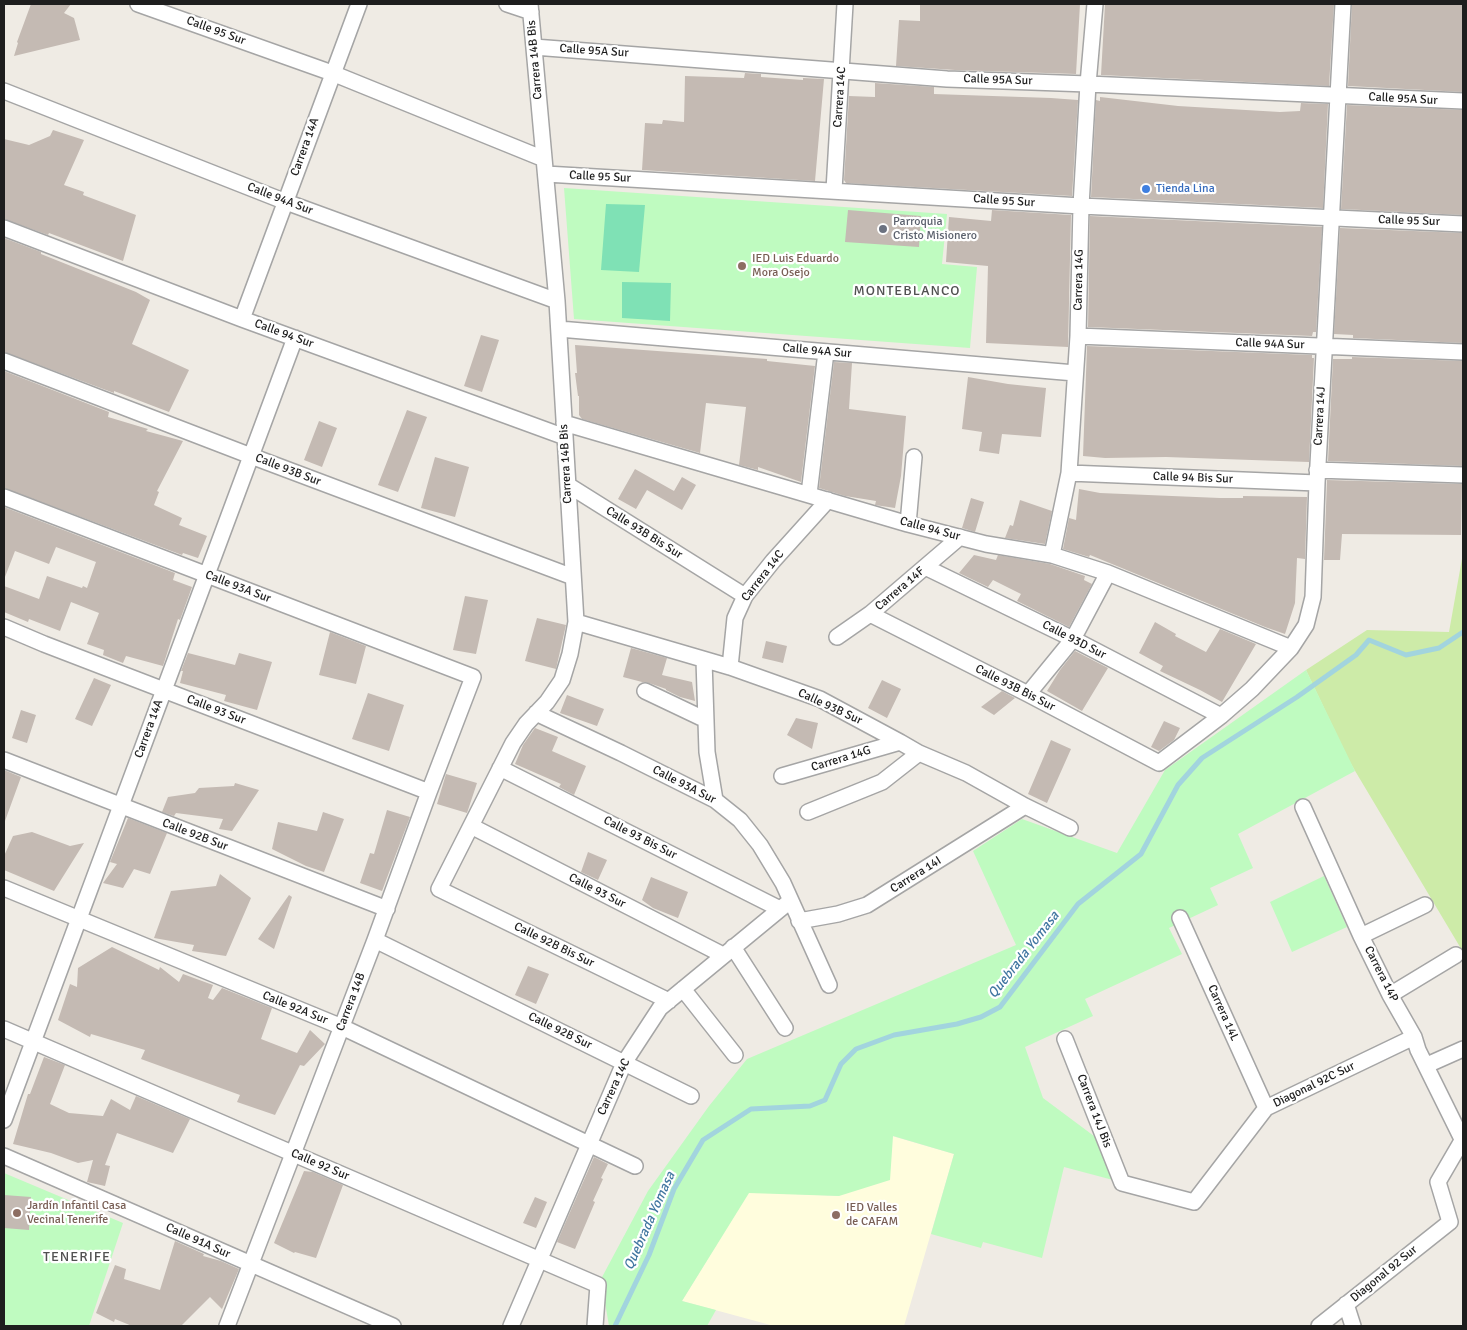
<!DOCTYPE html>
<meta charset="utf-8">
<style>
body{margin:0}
#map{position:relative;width:1467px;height:1330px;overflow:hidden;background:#efebe4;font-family:Signika,sans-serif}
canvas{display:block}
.frame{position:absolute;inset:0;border:5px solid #1e1e1e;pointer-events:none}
</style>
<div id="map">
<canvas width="1467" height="1330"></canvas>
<div class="frame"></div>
</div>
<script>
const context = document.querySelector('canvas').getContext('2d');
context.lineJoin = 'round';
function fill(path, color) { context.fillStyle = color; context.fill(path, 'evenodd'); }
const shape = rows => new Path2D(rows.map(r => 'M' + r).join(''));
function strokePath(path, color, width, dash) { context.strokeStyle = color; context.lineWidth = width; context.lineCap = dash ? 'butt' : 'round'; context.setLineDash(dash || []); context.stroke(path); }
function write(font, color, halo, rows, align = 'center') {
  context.font = font + ' Signika,sans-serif'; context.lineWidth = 4.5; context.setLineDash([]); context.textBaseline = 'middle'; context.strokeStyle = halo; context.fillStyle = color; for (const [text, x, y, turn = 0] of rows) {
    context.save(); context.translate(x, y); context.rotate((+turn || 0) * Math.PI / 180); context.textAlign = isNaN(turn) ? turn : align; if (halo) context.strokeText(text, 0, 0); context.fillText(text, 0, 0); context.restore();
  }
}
fill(shape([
 [892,1136,954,1154,904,1326,774,1326,682,1301,749,1192,839,1196]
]), '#fffddd');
fill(shape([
 [1463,553,1463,952,1348,759,1306,670,1367,630,1449,632]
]), '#cdeba8');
fill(shape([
 [564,188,947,214,942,264,977,267,970,348,574,319],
 [1306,670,1355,771,1238,834,1253,868,1210,888,1218,905,1169,928,1182,954,1085,999,1093,1016,1025,1047,1043,1098,1098,1139,1113,1180,1064,1167,1042,1258,983,1242,981,1248,931,1234,954,1154,893,1136,890,1180,839,1196,749,1193,682,1301,716,1310,707,1326,609,1326,601,1279,648,1191,709,1106,747,1059,1016,945,973,851,1022,819,1117,853,1165,770],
 [1324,876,1347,927,1292,952,1270,902],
 [4,1173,123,1223,89,1326,4,1326]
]), '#bffbc0');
fill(shape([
 [606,204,645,205,639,272,601,270],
 [622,282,671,283,670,321,622,318]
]), '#7fe1b5');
strokePath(shape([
 [615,1326,649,1255,674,1189,703,1140,751,1109,810,1106,825,1100,841,1064,856,1049,894,1035,957,1024,981,1017,1000,1007,1078,904,1141,854,1178,785,1202,758,1297,697,1356,655,1369,640,1406,655,1439,648,1463,632]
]), '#a2d4de', 5);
fill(shape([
 [31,4,71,4,64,13,74,18,80,40,14,56,18,43,17,42],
 [920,4,1080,4,1076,74,955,70,896,66,899,20,920,21],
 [1105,4,1334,4,1329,86,1101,75],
 [1352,4,1463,4,1463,92,1348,86],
 [745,73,761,74,761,77,803,80,803,78,824,79,815,181,642,170,645,123,662,124,663,120,684,122,685,76,744,78],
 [875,83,934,87,934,94,1051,98,1078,100,1072,196,846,183,844,180,849,96,875,97],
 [1100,97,1178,106,1280,112,1300,111,1301,103,1328,104,1323,208,1091,197,1096,100,1100,101],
 [1347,105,1463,110,1463,215,1341,209],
 [53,130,84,140,64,185,84,192,83,195,136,215,123,261,49,233,48,235,4,219,4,139,29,145,50,136],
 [848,210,921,216,919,247,845,242],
 [992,210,1071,215,1068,347,986,343,988,266,946,262,949,217,991,221],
 [1090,216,1322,227,1316,332,1313,332,1312,336,1088,327],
 [1340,228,1463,233,1463,343,1353,338,1353,335,1334,334],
 [4,238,41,252,41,254,136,292,150,300,132,344,189,370,169,412,114,391,114,393,4,352],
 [481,335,499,340,482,392,464,386],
 [575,345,767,359,767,361,815,366,801,482,758,467,758,470,739,465,746,407,706,403,700,453,582,419,579,415,579,396,578,396,575,373,577,373],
 [1087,346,1312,355,1312,358,1314,358,1309,462,1166,457,1105,458,1083,456],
 [1352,357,1463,361,1463,466,1328,461,1333,359,1352,359],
 [834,362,852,363,849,409,906,416,901,476,895,508,875,505,876,501,845,496,819,488],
 [4,371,109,412,108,417,148,429,146,431,183,441,157,491,159,492,154,505,182,518,179,525,207,536,198,558,183,553,182,555,4,488],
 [968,377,1008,384,1046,388,1041,437,1002,434,999,454,979,451,982,432,962,429],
 [407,410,427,417,398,492,378,485],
 [319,421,337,428,322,467,304,460],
 [435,457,469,467,455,517,421,508],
 [635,469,674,491,682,477,696,485,682,510,647,490,636,509,618,499],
 [1327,480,1462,484,1461,535,1342,534,1340,560,1324,560],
 [1079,489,1100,493,1220,498,1243,498,1243,496,1307,497,1305,559,1297,558,1295,603,1285,634,1265,627,1112,564,1090,555,1089,557,1063,549,1069,518,1076,520],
 [971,498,984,502,975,532,962,528],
 [1020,500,1052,511,1045,544,1005,538,1010,525,1013,526],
 [4,507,175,573,173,580,192,587,180,620,178,619,163,666,126,656,123,663,103,655,104,650,87,644,99,613,71,602,60,631,29,619,28,622,4,612,4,586,39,599,47,576,82,588,83,586,87,588,96,562,56,547,49,564,15,551,5,577,4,577],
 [974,555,996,560,998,555,1050,564,1085,576,1084,580,1092,584,1069,627,1017,601,1021,594,993,580,988,587,959,573],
 [465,596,488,600,476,654,453,650],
 [537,618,566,625,556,669,525,661],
 [1155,622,1176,634,1175,636,1206,652,1220,629,1256,644,1222,702,1200,690,1160,671,1163,666,1139,653],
 [330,632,366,646,356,684,319,675],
 [766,641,787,646,783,663,762,658],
 [631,648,667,658,662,675,692,682,695,701,680,697,666,690,666,689,649,683,642,682,623,677],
 [1075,651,1108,668,1082,711,1047,691,1060,670],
 [188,653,235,665,239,653,272,662,257,710,224,701,226,695,180,683,183,671,181,671],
 [94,678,111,685,92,726,75,719],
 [882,680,901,689,887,718,868,708],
 [1002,691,1015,698,994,715,981,707],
 [368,693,404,705,389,751,352,739],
 [567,695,604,709,597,726,560,713],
 [21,710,36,715,27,743,12,738],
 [796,718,818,723,812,749,787,735],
 [1164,721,1180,728,1174,740,1159,751,1151,747],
 [535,728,558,737,552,751,586,766,574,795,559,787,561,784,515,764,523,745],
 [1051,740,1071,749,1047,803,1028,794],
 [4,770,21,777,5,821,4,820],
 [446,774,477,783,467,813,437,804],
 [235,783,259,790,232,831,219,829,223,819,176,813,174,816,162,812,168,797,195,793,199,788,234,786],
 [387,810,410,817,382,891,360,883,370,853,374,854],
 [323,812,344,819,324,872,306,866,272,849,278,822,317,831],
 [128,818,167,833,150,874,134,869,123,888,103,883,117,864,110,862],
 [32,832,70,846,84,843,54,891,4,870,4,856,13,836],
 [588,852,607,860,598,880,581,872],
 [220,874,251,898,226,956,192,951,194,945,154,938,171,891,216,886],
 [651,877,688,892,678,918,653,908,642,900],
 [289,895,292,897,274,949,258,939],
 [112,947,159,970,160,967,179,982,183,974,213,985,208,998,213,1000,222,988,272,1008,261,1039,297,1053,310,1030,325,1044,304,1066,300,1065,275,1115,237,1102,240,1095,141,1059,145,1050,91,1034,90,1037,58,1020,70,984,77,987,78,968],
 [528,966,549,974,536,1004,515,995],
 [44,1057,65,1065,50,1104,69,1113,103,1116,111,1099,130,1110,136,1096,190,1119,173,1153,117,1133,105,1165,110,1166,105,1186,87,1182,93,1160,78,1163,51,1153,13,1144,28,1094,30,1094],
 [594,1157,608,1164,601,1178,603,1179,593,1201,595,1202,575,1249,557,1242],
 [304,1171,313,1172,343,1185,316,1258,295,1252,294,1253,274,1243],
 [4,1195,31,1197,29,1230,4,1228],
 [535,1197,547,1202,536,1228,523,1223],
 [175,1241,204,1254,203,1256,221,1261,239,1269,222,1309,210,1297,181,1326,132,1326,115,1319,114,1322,96,1313,115,1265,126,1269,124,1279,160,1290]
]), '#c4bab3');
const minor = shape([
 [138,4,332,73,544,159],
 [507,4,531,12],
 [530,4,557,301,576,622,570,654,562,680,547,702,526,724,513,743,439,889,669,1001],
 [534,47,947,79,1088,84,1463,101],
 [4,91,286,202,557,301],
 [546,174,1081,206,1463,224],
 [834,190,845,4],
 [4,228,242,319,565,437],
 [242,319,359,4],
 [559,329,1075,373],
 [1078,336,1463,352],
 [4,361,251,456,573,577],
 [564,423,908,524,986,544,1052,555,1108,573,1291,648],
 [1317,470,1463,475],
 [1069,473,1317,483],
 [568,485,745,596],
 [809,494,826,352],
 [4,497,473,677,429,792,375,940,227,1326],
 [908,524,914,457],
 [1052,555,1069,473,1078,336,1081,206,1088,84,1095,4],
 [925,567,1073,639,1221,716],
 [870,614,1028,694,1159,763,1221,716,1252,689,1291,648,1306,625,1313,597,1317,483,1343,4],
 [576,622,730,667,820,699,900,742,919,753,966,773,1025,806,1070,828],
 [4,627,44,644,429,792],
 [837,637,870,614,960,537],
 [704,660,707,752,715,800],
 [730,667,735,618,745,596,773,561,828,500],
 [645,691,706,720],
 [1028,694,1073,639,1108,573],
 [536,713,621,753,715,800,740,820,760,845,783,883,829,985],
 [4,760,387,909],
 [500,768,780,909],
 [782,776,900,742],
 [1303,807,1361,936,1390,995,1414,1037,1418,1050,1462,1139],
 [808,812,882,782,919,753],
 [471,826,723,955],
 [4,888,342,1027,635,1166],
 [1180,918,1266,1108],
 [799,921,838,914,867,905,1025,806],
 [1361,936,1425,905],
 [375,940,691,1096],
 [733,947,785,1028],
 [683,989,735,1055],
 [1390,995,1456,955],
 [4,1029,598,1285,595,1326],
 [1065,1039,1122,1183,1194,1202,1266,1108,1414,1037],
 [1427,1065,1463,1049],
 [4,1120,295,338],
 [4,1156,393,1326],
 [1450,1222,1438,1182,1463,1139],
 [1346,1304,1353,1326],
 [511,1326,624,1063,660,1008,790,901],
 [1319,1326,1450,1222]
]);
strokePath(minor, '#a5a5a5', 18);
strokePath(minor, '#fff', 15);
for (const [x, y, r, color] of [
 [1146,189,5,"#3f7fe0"],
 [883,229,5,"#6b7280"],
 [742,266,5,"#8d6e63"],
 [17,1213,5,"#8d6e63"],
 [836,1215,5,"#8d6e63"]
]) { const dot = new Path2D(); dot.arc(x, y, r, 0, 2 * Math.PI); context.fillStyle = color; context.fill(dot); strokePath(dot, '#fff', 2); }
write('12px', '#1e1e1e', '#fff', [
 ["Calle 95 Sur",216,31,20],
 ["Calle 95A Sur",594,51,4],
 ["Carrera 14B Bis",535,60,-95],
 ["Calle 95A Sur",998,80,2],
 ["Carrera 14C",840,97,-86],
 ["Calle 95A Sur",1403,99,3],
 ["Carrera 14A",305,147,-70],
 ["Calle 95 Sur",600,177,3],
 ["Calle 94A Sur",280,199,21],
 ["Calle 95 Sur",1004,201,4],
 ["Calle 95 Sur",1409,221,2],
 ["Carrera 14G",1079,280,-89],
 ["Calle 94 Sur",284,334,20],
 ["Calle 94A Sur",1270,344,2],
 ["Calle 94A Sur",817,351,5],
 ["Carrera 14J",1320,416,-87],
 ["Carrera 14B Bis",566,464,-93],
 ["Calle 93B Sur",288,470,21],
 ["Calle 94 Bis Sur",1193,478,2],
 ["Calle 94 Sur",930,529,15],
 ["Calle 93B Bis Sur",644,533,32],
 ["Carrera 14C",763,576,-52],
 ["Calle 93A Sur",238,587,21],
 ["Carrera 14F",900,589,-40],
 ["Calle 93D Sur",1074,640,27],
 ["Calle 93B Bis Sur",1015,688,27],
 ["Calle 93B Sur",830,707,25],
 ["Calle 93 Sur",216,710,21],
 ["Carrera 14A",149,729,-70],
 ["Carrera 14G",841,759,-17],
 ["Calle 93A Sur",684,785,27],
 ["Calle 92B Sur",195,835,21],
 ["Calle 93 Bis Sur",640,838,27],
 ["Carrera 14I",916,875,-32],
 ["Calle 93 Sur",597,891,27],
 ["Calle 92B Bis Sur",554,945,26],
 ["Carrera 14P",1381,974,63],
 ["Carrera 14B",351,1002,-69],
 ["Calle 92A Sur",295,1008,22],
 ["Carrera 14L",1223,1013,66],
 ["Calle 92B Sur",560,1031,26],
 ["Diagonal 92C Sur",1314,1085,-26],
 ["Carrera 14C",614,1087,-65],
 ["Carrera 14J Bis",1094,1111,69],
 ["Calle 92 Sur",320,1165,23],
 ["Calle 91A Sur",198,1241,24],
 ["Diagonal 92 Sur",1384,1274,-39]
]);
write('12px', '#366cbe', '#fff', [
 ["Tienda Lina",1156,189]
], 'left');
write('12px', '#5b616d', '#fff', [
 ["Parroquia",893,222],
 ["Cristo Misionero",893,236]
], 'left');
write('12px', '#785e54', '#fff', [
 ["IED Luis Eduardo",752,259],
 ["Mora Osejo",752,273],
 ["Jardín Infantil Casa",27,1206],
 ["Vecinal Tenerife",27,1220],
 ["IED Valles",846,1208],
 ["de CAFAM",846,1222]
], 'left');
context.letterSpacing = '1px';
write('14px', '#515151', '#fff', [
 ["MONTEBLANCO",907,291],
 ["TENERIFE",77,1257]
]);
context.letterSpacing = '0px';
write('italic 14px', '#4277a1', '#fff', [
 ["Quebrada Yomasa",1024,955,-52],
 ["Quebrada Yomasa",650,1221,-66]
]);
</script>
